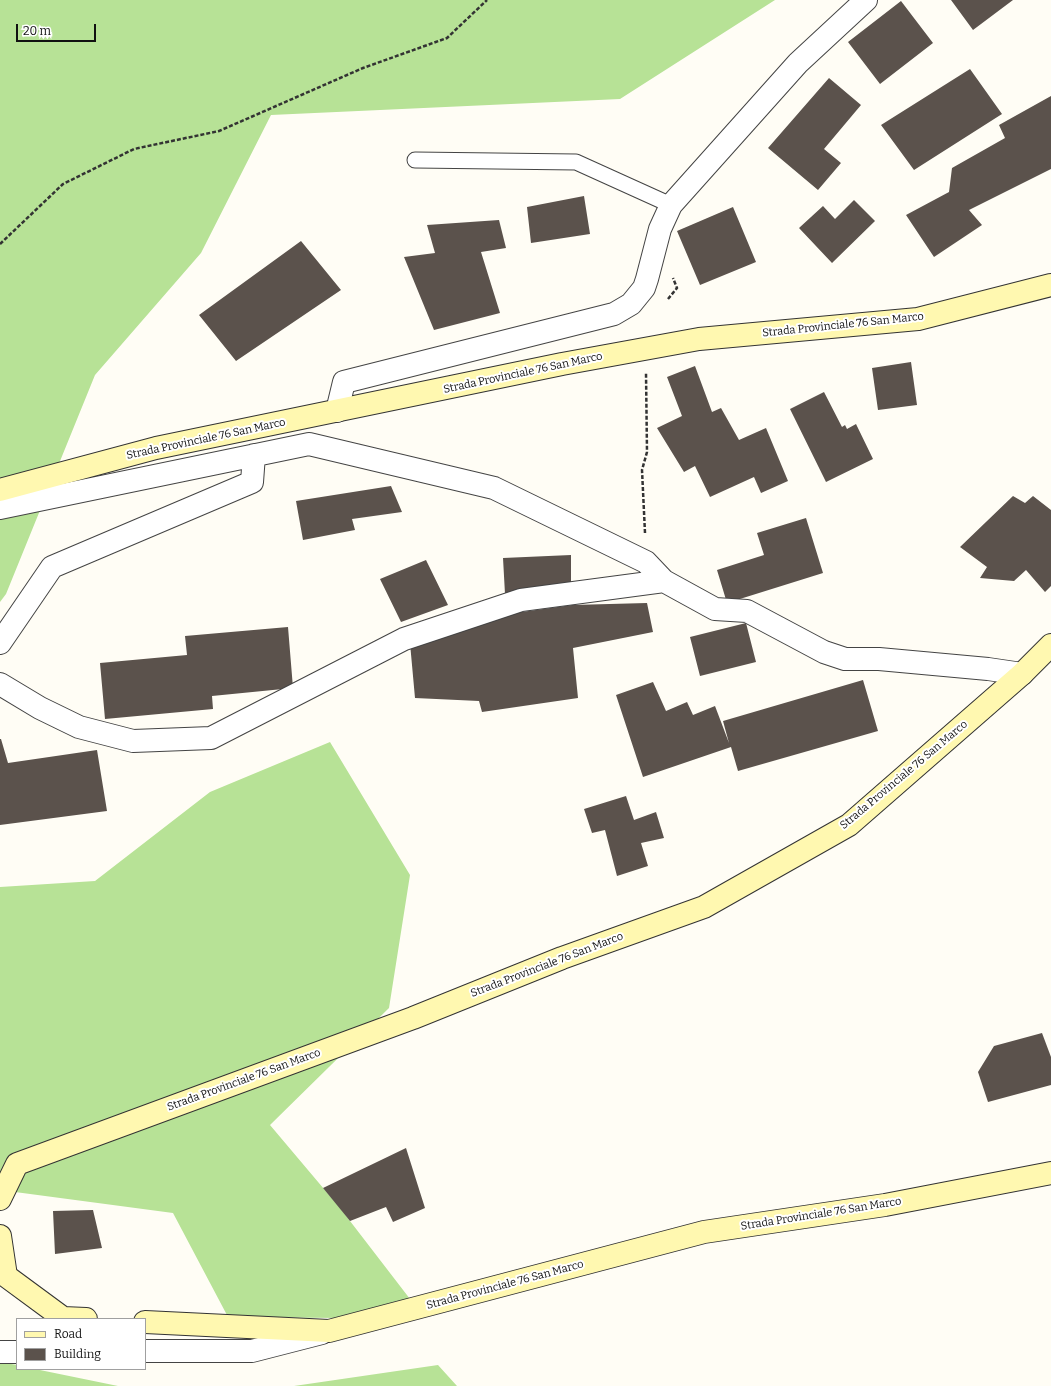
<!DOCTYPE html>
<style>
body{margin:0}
#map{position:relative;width:1051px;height:1386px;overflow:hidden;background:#fffdf5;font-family:Bitter,serif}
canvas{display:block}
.legend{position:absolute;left:16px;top:1318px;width:130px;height:52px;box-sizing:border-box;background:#fff;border:1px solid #a0a0a0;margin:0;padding:5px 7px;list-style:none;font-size:12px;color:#111}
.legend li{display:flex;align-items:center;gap:8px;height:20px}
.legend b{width:20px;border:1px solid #a0a0a0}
.scale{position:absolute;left:16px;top:24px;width:80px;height:18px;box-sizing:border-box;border:2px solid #111;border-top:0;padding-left:5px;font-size:12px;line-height:14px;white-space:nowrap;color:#111;-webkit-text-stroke:3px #fff;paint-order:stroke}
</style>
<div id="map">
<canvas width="1051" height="1386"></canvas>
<ul class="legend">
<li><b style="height:5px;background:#fff8b0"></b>Road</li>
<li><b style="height:11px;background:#5b524c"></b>Building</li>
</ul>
<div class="scale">20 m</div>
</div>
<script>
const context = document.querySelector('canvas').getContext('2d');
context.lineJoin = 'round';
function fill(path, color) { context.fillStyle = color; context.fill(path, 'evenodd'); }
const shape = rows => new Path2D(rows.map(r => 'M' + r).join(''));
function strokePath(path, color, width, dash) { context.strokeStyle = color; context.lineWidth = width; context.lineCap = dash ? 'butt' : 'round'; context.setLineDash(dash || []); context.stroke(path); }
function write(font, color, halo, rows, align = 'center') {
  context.font = font + ' Bitter,serif'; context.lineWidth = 4; context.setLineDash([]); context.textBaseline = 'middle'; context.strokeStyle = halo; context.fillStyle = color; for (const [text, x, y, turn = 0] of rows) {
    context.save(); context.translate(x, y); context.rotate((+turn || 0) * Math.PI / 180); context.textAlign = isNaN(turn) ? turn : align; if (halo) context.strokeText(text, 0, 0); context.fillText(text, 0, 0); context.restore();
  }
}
fill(shape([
 [0,0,775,0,620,99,271,115,201,253,95,375,6,594,0,602],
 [330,742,410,875,389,1008,270,1125,340,1208,410,1299,340,1318,228,1317,173,1213,0,1190,0,887,95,881,210,792],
 [0,1362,17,1365,17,1369,35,1369,118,1386,0,1386],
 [438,1365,457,1386,294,1386]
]), '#b7e296');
fill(shape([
 [951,0,1013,0,973,30],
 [901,1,933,43,880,84,848,42],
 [970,69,1002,114,914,170,881,125],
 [829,78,861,105,824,149,841,163,818,190,768,148],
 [1051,96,1051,169,969,210,982,225,934,257,906,215,949,192,952,168,1005,138,999,125],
 [584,196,590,234,531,243,527,207],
 [854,200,875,221,832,263,799,228,823,206,835,219],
 [733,207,756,262,700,285,677,231],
 [499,220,506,248,481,252,500,313,434,330,404,257,435,253,427,225],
 [301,241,341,290,236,361,199,315],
 [911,362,917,405,878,410,872,368],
 [695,366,712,412,721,408,739,440,766,428,788,481,761,493,754,477,710,497,695,466,684,472,657,428,682,416,667,377],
 [824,392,842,427,845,425,847,429,856,424,873,459,826,482,790,409],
 [391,486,402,512,352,519,355,530,303,540,296,501],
 [1013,496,1025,503,1033,496,1051,510,1051,586,1045,592,1026,570,1014,581,980,578,987,567,960,547],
 [806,518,823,573,727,603,717,570,764,555,757,533],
 [571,555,571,583,505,594,503,558],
 [426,560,448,605,401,622,380,579],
 [647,603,653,632,573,648,578,698,482,712,479,701,415,698,410,643,507,614,572,605],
 [746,623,756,662,700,676,690,637],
 [288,627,293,688,212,696,213,709,105,719,100,663,187,655,185,636],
 [863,680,878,731,738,771,731,747,643,777,616,695,653,682,666,711,687,702,693,715,715,706,729,743,723,721],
 [0,739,1,739,8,763,97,750,107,811,0,825],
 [626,796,634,820,656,812,664,838,641,843,648,866,617,876,605,830,592,833,584,809],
 [1042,1033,1051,1057,1051,1085,988,1102,978,1072,994,1046],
 [406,1148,425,1208,393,1222,386,1207,350,1221,323,1188],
 [93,1210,102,1248,55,1254,53,1211]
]), '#5b524c');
const lane = shape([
 [415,160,576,162,671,205]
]);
const street = shape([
 [337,411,344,382,614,314,631,304,644,288,647,279,660,229,671,205,798,63,866,0],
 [0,508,309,444,494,488,646,562,664,581,715,609,747,611,824,652,845,659,879,659,988,669,1022,674],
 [0,643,52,567,252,482,254,455],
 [0,684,40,708,79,727,133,741,211,738,404,639,521,600,664,581],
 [145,1351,252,1351,322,1333],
 [0,1352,17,1352]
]);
const secondary = shape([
 [0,490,156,448,562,364,699,339,918,319,1051,285],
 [0,1199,17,1164,413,1018,562,958,704,907,849,825,1022,674,1051,645],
 [0,1236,6,1276,63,1318,86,1319],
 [145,1322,329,1331,704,1232,885,1205,1051,1173]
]);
strokePath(lane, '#444', 17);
strokePath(street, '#444', 24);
strokePath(secondary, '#333', 24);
strokePath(shape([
 [0,244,63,184,134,149,219,131,363,68,447,38,487,0],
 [668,299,677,288,673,278],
 [645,533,642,470,647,452,646,373]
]), '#333', 2.5, [4, 2]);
strokePath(lane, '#fff', 15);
strokePath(street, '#fff', 22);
strokePath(secondary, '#fff8b0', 22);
write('11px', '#111', '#fff', [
 ["Strada Provinciale 76 San Marco",843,325,-6],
 ["Strada Provinciale 76 San Marco",523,373,-12],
 ["Strada Provinciale 76 San Marco",206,439,-12],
 ["Strada Provinciale 76 San Marco",904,775,-40],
 ["Strada Provinciale 76 San Marco",547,965,-21],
 ["Strada Provinciale 76 San Marco",244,1080,-20],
 ["Strada Provinciale 76 San Marco",821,1214,-9],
 ["Strada Provinciale 76 San Marco",505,1285,-15]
]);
</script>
